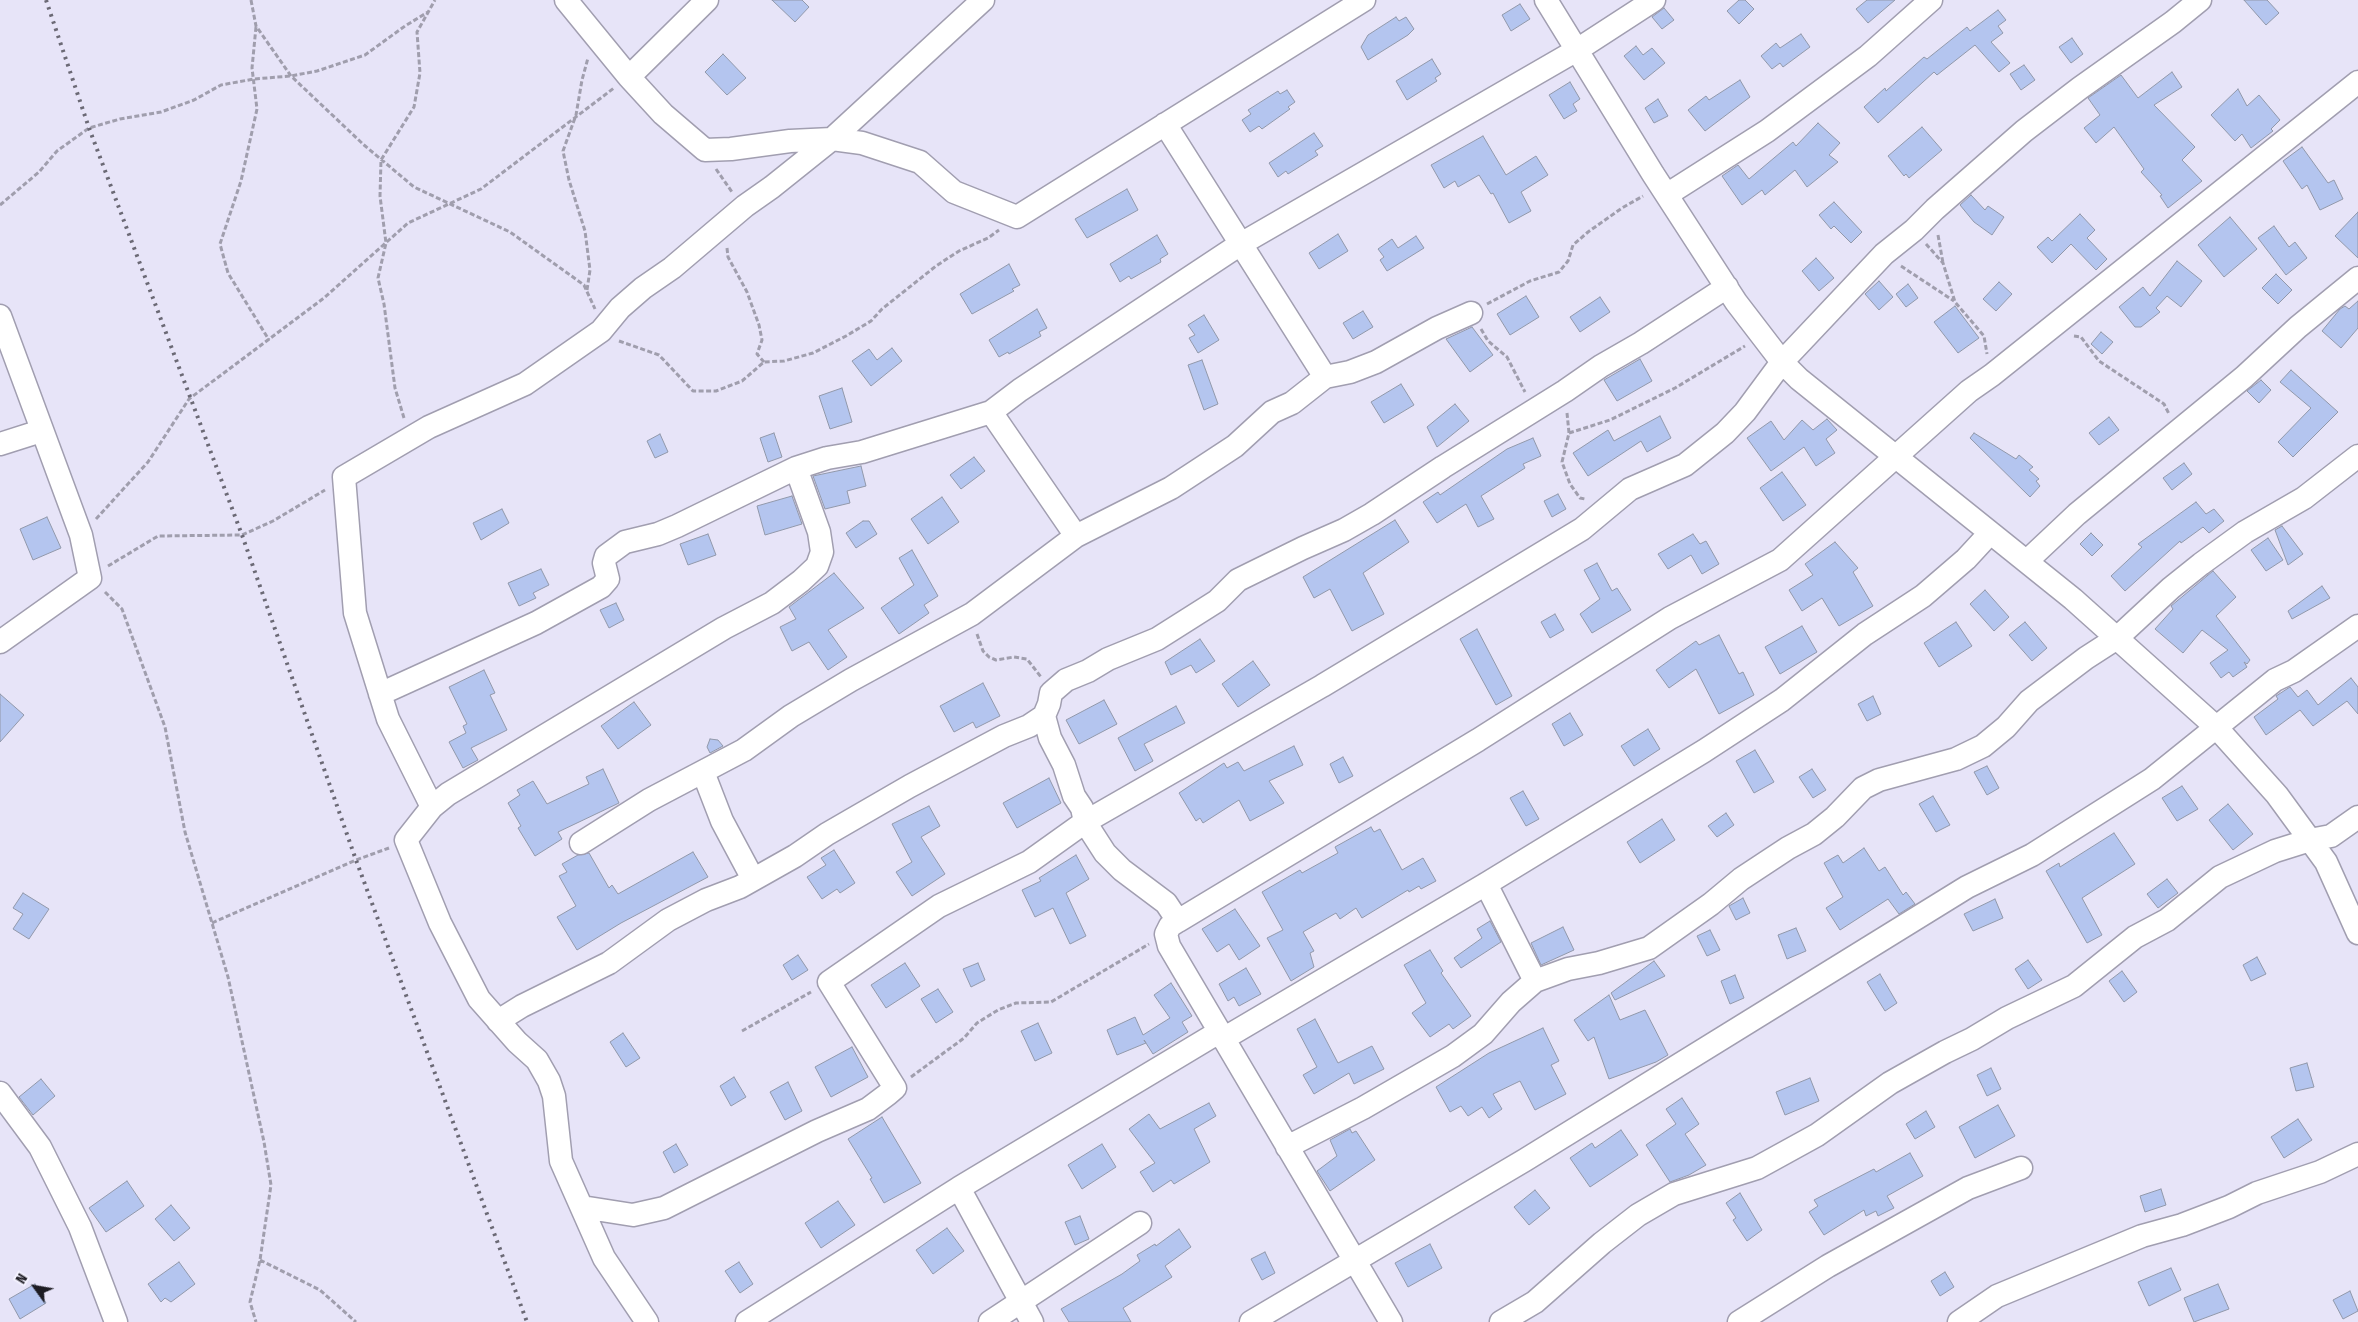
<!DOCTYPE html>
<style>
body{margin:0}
#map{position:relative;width:2358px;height:1322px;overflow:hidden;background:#e7e4f8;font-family:"Fira Sans Condensed",sans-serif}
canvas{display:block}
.north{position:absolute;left:10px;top:1262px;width:50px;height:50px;-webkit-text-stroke:4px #f4f2ff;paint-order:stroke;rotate:302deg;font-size:14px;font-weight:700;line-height:20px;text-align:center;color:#1d1c23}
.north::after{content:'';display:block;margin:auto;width:18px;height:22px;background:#1d1c23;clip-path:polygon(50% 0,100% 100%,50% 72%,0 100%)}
</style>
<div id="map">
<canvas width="2358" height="1322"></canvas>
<div class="north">N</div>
</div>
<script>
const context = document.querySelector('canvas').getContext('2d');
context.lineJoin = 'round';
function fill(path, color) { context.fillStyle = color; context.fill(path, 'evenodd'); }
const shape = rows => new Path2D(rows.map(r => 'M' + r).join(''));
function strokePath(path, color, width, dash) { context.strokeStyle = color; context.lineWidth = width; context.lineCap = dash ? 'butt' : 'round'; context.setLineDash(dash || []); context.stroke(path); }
const building = shape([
 [772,0,802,0,809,7,795,22,772,0],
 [1739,0,1745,0,1754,9,1739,24,1727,11,1739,0],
 [1867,0,1895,0,1868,23,1856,9,1867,0],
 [2244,0,2267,0,2279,13,2266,25,2244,0],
 [1520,4,1530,19,1511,31,1502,15,1520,4],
 [1664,8,1674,20,1662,29,1652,17,1664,8],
 [1998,10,2006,20,1998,26,2003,33,1991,42,2010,63,1999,72,1975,45,1937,75,1934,72,1878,123,1864,107,1885,88,1886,91,1924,57,1927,59,1967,27,1970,31,1998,10],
 [1396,17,1399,21,1406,17,1414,29,1408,35,1368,60,1361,47,1368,35,1396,17],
 [1801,34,1810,47,1783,67,1780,63,1772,69,1761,56,1776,43,1780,48,1801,34],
 [2072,38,2083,54,2071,63,2059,47,2072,38],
 [1636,46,1643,55,1652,48,1665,63,1644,80,1624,56,1636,46],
 [723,54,746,78,727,95,705,72,723,54],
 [1432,59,1441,74,1435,78,1437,81,1407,100,1396,81,1432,59],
 [2024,65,2035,80,2021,90,2010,74,2024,65],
 [2172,72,2182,87,2154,105,2195,147,2182,160,2202,181,2168,208,2160,196,2162,195,2141,172,2144,169,2114,127,2096,143,2084,128,2100,115,2088,98,2121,75,2138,98,2172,72],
 [1740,80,1750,97,1705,131,1688,110,1706,96,1709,100,1740,80],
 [1570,82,1580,99,1573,104,1577,111,1564,119,1549,95,1570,82],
 [2238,89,2247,106,2259,95,2280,120,2271,129,2273,131,2251,148,2242,134,2235,141,2211,115,2238,89],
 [1287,90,1295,102,1288,107,1290,109,1262,129,1259,126,1250,132,1242,120,1251,114,1248,110,1278,91,1280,94,1287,90],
 [1658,99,1668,116,1654,123,1645,108,1658,99],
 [1818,123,1840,143,1829,155,1838,162,1807,187,1795,170,1765,195,1762,190,1742,205,1722,176,1738,165,1749,179,1793,142,1796,146,1818,123],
 [1922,127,1942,150,1909,178,1906,174,1904,176,1888,156,1922,127],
 [1314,133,1323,146,1315,151,1318,155,1288,174,1286,171,1278,177,1269,163,1314,133],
 [1483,136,1506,175,1536,156,1548,175,1521,192,1531,211,1509,223,1493,193,1491,194,1479,175,1458,187,1455,181,1444,188,1431,165,1483,136],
 [2302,147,2328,183,2334,180,2343,199,2320,210,2307,185,2302,189,2283,161,2302,147],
 [1127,189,1138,210,1087,238,1075,219,1127,189],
 [1971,195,1985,210,1988,206,2004,217,1992,235,1974,222,1960,205,1971,195],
 [1834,202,1862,232,1851,243,1834,226,1831,229,1819,215,1834,202],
 [2358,212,2358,258,2335,236,2358,212],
 [2080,214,2095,230,2087,238,2107,259,2096,270,2071,244,2052,263,2037,247,2048,237,2052,241,2080,214],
 [2230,217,2257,249,2224,277,2198,245,2230,217],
 [2274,226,2289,247,2295,242,2307,258,2286,275,2258,238,2274,226],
 [1338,234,1348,251,1319,269,1309,253,1338,234],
 [1157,235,1168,254,1160,259,1161,262,1154,266,1131,279,1129,276,1120,282,1110,264,1157,235],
 [1416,236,1424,248,1387,271,1380,260,1384,257,1378,249,1392,239,1398,248,1416,236],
 [1816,258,1834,278,1819,291,1802,271,1816,258],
 [2177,261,2202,281,2181,307,2167,296,2156,308,2160,312,2141,327,2135,327,2119,307,2143,287,2150,296,2177,261],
 [1009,264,1020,285,1012,289,1014,291,972,314,960,294,1009,264],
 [2276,274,2292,290,2278,304,2262,288,2276,274],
 [1879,281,1893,297,1879,310,1865,294,1879,281],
 [1999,282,2012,294,1996,311,1983,299,1999,282],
 [1908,284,1918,298,1906,307,1896,294,1908,284],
 [1526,296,1539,317,1510,335,1497,314,1526,296],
 [1600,297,1610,312,1580,332,1570,317,1600,297],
 [2358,301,2358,328,2341,348,2322,331,2340,309,2345,306,2349,309,2358,301],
 [1955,306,1979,338,1958,353,1934,322,1955,306],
 [1037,309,1047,328,1039,332,1041,336,1009,354,1008,352,999,357,989,340,1037,309],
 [1363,311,1373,327,1353,339,1343,323,1363,311],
 [1204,315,1219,340,1198,353,1189,338,1195,335,1188,325,1204,315],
 [1472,327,1493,355,1470,372,1446,339,1472,327],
 [2101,332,2113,342,2102,354,2091,344,2101,332],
 [892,348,902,361,871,386,852,361,869,349,877,360,892,348],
 [1640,359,1652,381,1617,401,1604,380,1640,359],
 [1202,360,1218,404,1204,410,1188,365,1202,360],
 [2291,370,2338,412,2293,457,2278,442,2311,408,2280,382,2291,370],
 [2261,380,2271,390,2259,403,2247,391,2261,380],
 [1401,384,1414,405,1384,423,1371,402,1401,384],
 [842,388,852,422,830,429,819,396,842,388],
 [1455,404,1469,421,1437,447,1427,427,1455,404],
 [1660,416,1671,438,1647,452,1641,441,1588,476,1573,453,1608,430,1614,441,1660,416],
 [2109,417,2119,430,2099,445,2089,433,2109,417],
 [1827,419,1837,430,1826,439,1835,453,1816,466,1804,447,1771,471,1747,438,1771,421,1784,440,1802,420,1813,430,1827,419],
 [774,433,782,457,768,462,760,438,774,433],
 [1974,433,2016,459,2019,455,2033,467,2029,470,2039,479,2036,481,2040,486,2030,497,1970,438,1974,433],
 [660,434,668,452,655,458,647,441,660,434],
 [1533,438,1541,456,1523,464,1525,468,1481,496,1494,519,1478,527,1466,504,1437,523,1423,502,1438,492,1440,495,1507,449,1533,438],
 [974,457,985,471,961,489,950,475,974,457],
 [2184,463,2192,474,2172,490,2163,478,2184,463],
 [861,466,866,486,847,491,850,503,825,509,813,476,861,466],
 [1782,472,1806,505,1783,521,1760,488,1782,472],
 [1558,494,1566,509,1552,517,1544,501,1558,494],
 [792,496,802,524,765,535,757,506,792,496],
 [942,497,959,522,928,544,911,519,942,497],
 [2196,502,2206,514,2214,509,2224,521,2209,533,2203,527,2181,543,2180,541,2125,591,2111,576,2142,547,2138,544,2196,502],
 [502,509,509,523,481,540,473,523,502,509],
 [47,517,61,548,33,560,20,529,47,517],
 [1395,520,1409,542,1363,573,1384,614,1352,631,1330,589,1314,598,1303,577,1395,520],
 [863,521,869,521,877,534,856,548,846,533,863,521],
 [2282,526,2303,554,2288,565,2275,530,2282,526],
 [2091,533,2103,545,2092,556,2080,544,2091,533],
 [708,534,716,555,688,565,680,544,708,534],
 [1693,534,1700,544,1706,541,1719,564,1702,574,1691,555,1668,569,1658,554,1693,534],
 [2268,538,2283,560,2266,571,2251,550,2268,538],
 [1835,542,1858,568,1853,572,1873,606,1839,626,1822,598,1802,611,1789,590,1813,575,1805,564,1835,542],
 [912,550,938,596,924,605,929,613,899,634,881,608,914,585,899,558,912,550],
 [1597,563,1612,591,1617,588,1631,610,1592,633,1580,614,1600,599,1584,570,1597,563],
 [541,569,549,585,533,593,536,598,519,606,508,583,541,569],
 [2213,571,2236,597,2216,616,2250,660,2247,664,2244,662,2247,667,2233,677,2229,672,2221,678,2210,663,2228,650,2202,630,2183,653,2155,629,2173,609,2171,606,2213,571],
 [834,573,864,608,828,630,847,657,828,670,809,642,792,651,780,627,796,619,789,607,834,573],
 [2322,586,2330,598,2292,619,2288,611,2322,586],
 [1985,590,2009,617,1994,631,1970,604,1985,590],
 [616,603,624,620,609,628,600,610,616,603],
 [1555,614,1564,630,1550,638,1541,622,1555,614],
 [1956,622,1972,646,1939,667,1924,643,1956,622],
 [2025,622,2047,648,2032,661,2009,635,2025,622],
 [1802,626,1817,652,1780,674,1765,647,1802,626],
 [1477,629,1512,696,1496,705,1460,639,1477,629],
 [1719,635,1739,674,1743,672,1754,695,1719,714,1696,669,1669,688,1656,670,1696,641,1699,645,1719,635],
 [1200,639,1215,661,1196,673,1191,665,1171,675,1165,662,1200,639],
 [1253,661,1270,685,1238,707,1222,684,1253,661],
 [484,670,495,693,490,695,507,730,471,748,478,760,463,768,449,742,466,733,463,726,467,724,449,687,484,670],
 [2351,678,2358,687,2358,714,2347,701,2313,726,2300,710,2266,735,2254,717,2278,699,2276,696,2290,687,2298,697,2307,690,2318,705,2351,678],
 [983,683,1000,716,976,728,973,722,954,732,940,706,983,683],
 [0,694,24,715,0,742,0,694],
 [1873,696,1881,714,1867,721,1858,704,1873,696],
 [1104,700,1117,724,1079,744,1066,720,1104,700],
 [634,702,651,725,618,749,601,726,634,702],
 [1176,706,1185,723,1144,744,1153,761,1135,771,1118,738,1176,706],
 [1570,713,1583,735,1564,746,1552,724,1570,713],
 [1648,729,1660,749,1634,766,1621,746,1648,729],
 [710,739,718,740,723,746,710,753,707,747,710,739],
 [1294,746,1303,765,1269,781,1284,803,1250,821,1239,800,1203,823,1200,818,1196,821,1179,793,1224,763,1227,768,1238,762,1244,771,1294,746],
 [1755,750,1774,782,1754,793,1736,761,1755,750],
 [1343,757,1353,776,1339,783,1330,764,1343,757],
 [1987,766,1999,788,1987,795,1974,772,1987,766],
 [603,769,619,803,558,832,562,839,535,856,518,828,521,826,508,803,520,795,517,790,533,781,547,804,589,784,586,777,603,769],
 [1812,769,1826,790,1813,798,1799,777,1812,769],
 [1049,778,1061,803,1017,828,1003,803,1049,778],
 [2182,786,2198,809,2177,821,2162,798,2182,786],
 [1523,791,1539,819,1526,826,1510,798,1523,791],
 [1933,796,1950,825,1936,832,1919,804,1933,796],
 [2228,804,2253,834,2233,850,2209,820,2228,804],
 [929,806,940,826,921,837,945,874,912,896,896,872,912,862,892,824,929,806],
 [1726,813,1734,825,1717,837,1708,826,1726,813],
 [1662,819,1675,840,1640,863,1627,842,1662,819],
 [1371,827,1374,832,1380,829,1402,870,1423,858,1436,881,1421,889,1419,886,1409,892,1408,890,1362,918,1356,908,1340,919,1336,913,1303,932,1314,951,1310,953,1314,967,1291,981,1267,938,1283,930,1262,892,1300,870,1302,873,1338,853,1335,847,1371,827],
 [2114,833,2135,864,2082,898,2102,935,2087,943,2046,871,2059,863,2060,867,2114,833],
 [1864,848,1879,871,1885,867,1903,895,1906,892,1915,904,1899,914,1888,899,1840,930,1826,908,1843,897,1824,863,1838,855,1843,863,1864,848],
 [834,850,855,883,840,893,837,889,822,899,807,877,826,865,821,858,834,850],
 [693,852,708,877,621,923,577,950,557,917,576,906,559,876,567,872,562,864,578,855,589,853,609,888,612,885,618,894,693,852],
 [1076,855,1089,879,1066,893,1086,936,1070,944,1053,908,1035,917,1022,890,1041,881,1039,878,1076,855],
 [2167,879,2178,893,2158,908,2147,894,2167,879],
 [23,893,49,909,29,939,13,929,23,914,13,908,23,893],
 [1743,898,1750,913,1736,920,1729,906,1743,898],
 [1995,899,2003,918,1973,931,1964,914,1995,899],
 [1235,909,1260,946,1239,960,1229,944,1217,952,1202,929,1235,909],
 [1490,921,1501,942,1461,968,1454,958,1482,938,1477,929,1490,921],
 [1563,927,1574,950,1541,965,1531,943,1563,927],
 [1796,928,1806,951,1787,959,1778,935,1796,928],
 [1710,930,1720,950,1707,956,1697,936,1710,930],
 [1430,950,1443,971,1441,973,1471,1016,1453,1029,1449,1024,1430,1037,1412,1013,1426,1003,1404,965,1430,950],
 [798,955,808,970,792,980,783,965,798,955],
 [2257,957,2266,974,2251,981,2243,965,2257,957],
 [2028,960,2042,980,2028,989,2015,969,2028,960],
 [1654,961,1665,976,1615,1000,1611,993,1654,961],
 [905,963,920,986,886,1008,871,985,905,963],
 [978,963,985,980,971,987,963,969,978,963],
 [1246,968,1261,994,1239,1006,1234,997,1228,1001,1219,984,1246,968],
 [2122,971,2137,992,2124,1002,2109,981,2122,971],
 [1880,974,1897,1003,1885,1011,1867,982,1880,974],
 [1735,975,1744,998,1730,1004,1721,981,1735,975],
 [1171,983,1192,1016,1182,1022,1188,1032,1153,1054,1144,1040,1146,1043,1117,1055,1107,1030,1135,1017,1143,1035,1170,1018,1154,995,1171,983],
 [938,989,953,1012,936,1023,921,999,938,989],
 [1609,995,1620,1020,1645,1010,1668,1055,1656,1062,1609,1079,1594,1037,1588,1041,1574,1020,1609,995],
 [1315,1019,1338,1063,1372,1046,1384,1069,1354,1084,1349,1073,1314,1094,1303,1075,1317,1067,1297,1029,1315,1019],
 [1038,1023,1052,1053,1035,1061,1021,1031,1038,1023],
 [1543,1028,1559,1061,1551,1065,1566,1094,1535,1110,1520,1081,1493,1094,1502,1109,1489,1118,1482,1107,1468,1116,1461,1106,1450,1112,1436,1087,1489,1053,1543,1028],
 [623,1033,640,1058,626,1067,610,1042,623,1033],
 [852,1047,868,1077,831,1097,815,1067,852,1047],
 [2307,1063,2314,1087,2296,1091,2290,1068,2307,1063],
 [1991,1068,2001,1089,1987,1096,1977,1075,1991,1068],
 [734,1077,746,1097,731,1106,720,1086,734,1077],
 [1810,1078,1819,1101,1785,1115,1776,1092,1810,1078],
 [41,1079,55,1096,33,1115,19,1097,41,1079],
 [788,1082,802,1111,785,1120,770,1092,788,1082],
 [1682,1098,1699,1124,1685,1134,1706,1165,1689,1175,1670,1182,1646,1145,1676,1124,1666,1109,1682,1098],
 [1209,1103,1216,1116,1194,1129,1210,1162,1174,1184,1171,1180,1153,1192,1140,1172,1155,1163,1129,1129,1149,1114,1160,1129,1209,1103],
 [1998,1105,2015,1136,1975,1158,1959,1127,1998,1105],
 [1926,1111,1935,1127,1915,1139,1906,1124,1926,1111],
 [882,1117,921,1183,884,1203,870,1179,872,1178,848,1139,882,1117],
 [2298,1119,2312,1140,2284,1158,2271,1137,2298,1119],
 [1350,1129,1352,1133,1356,1131,1375,1160,1330,1191,1317,1171,1337,1156,1330,1140,1350,1129],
 [1621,1130,1638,1155,1590,1187,1570,1158,1592,1143,1595,1148,1621,1130],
 [676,1144,688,1165,674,1173,663,1152,676,1144],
 [1102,1144,1116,1167,1082,1189,1068,1165,1102,1144],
 [1910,1153,1923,1176,1887,1196,1894,1208,1878,1216,1876,1211,1866,1216,1864,1210,1824,1235,1809,1212,1818,1206,1814,1200,1874,1169,1876,1172,1910,1153],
 [127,1181,144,1206,106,1232,89,1208,127,1181],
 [2161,1189,2166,1205,2145,1212,2140,1196,2161,1189],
 [1535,1190,1550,1208,1529,1225,1514,1207,1535,1190],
 [1740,1193,1762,1230,1747,1241,1733,1220,1736,1218,1726,1203,1740,1193],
 [838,1201,855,1225,821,1248,805,1223,838,1201],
 [171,1205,190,1228,174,1241,155,1219,171,1205],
 [1080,1216,1089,1239,1075,1245,1065,1222,1080,1216],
 [947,1228,964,1251,933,1274,916,1250,947,1228],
 [1179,1229,1191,1247,1165,1266,1172,1277,1123,1308,1131,1322,1069,1322,1061,1309,1122,1274,1140,1261,1137,1255,1155,1244,1156,1246,1179,1229],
 [1430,1244,1442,1268,1408,1287,1395,1263,1430,1244],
 [1265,1252,1275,1273,1262,1280,1251,1259,1265,1252],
 [179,1262,195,1284,171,1302,165,1298,161,1302,148,1284,179,1262],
 [739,1262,753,1284,740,1293,725,1271,739,1262],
 [2171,1268,2181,1290,2149,1306,2138,1282,2171,1268],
 [1945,1272,1954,1287,1940,1296,1931,1281,1945,1272],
 [35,1284,46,1303,20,1319,9,1299,35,1284],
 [2218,1284,2229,1309,2194,1322,2184,1298,2218,1284],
 [2350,1291,2358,1311,2343,1319,2333,1300,2350,1291]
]);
fill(building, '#b4c5ef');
strokePath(building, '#9198aa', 1);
const minor = shape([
 [566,0,629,77,663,114,705,150,731,149,790,141,832,139,862,143,920,162,954,192,1017,217,1364,0],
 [1546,0,1653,174,1736,302,1782,362,1799,379,2073,599,2216,727,2277,795,2326,862,2358,933],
 [629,77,707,0],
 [1165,124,1325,377,1350,372,1376,362,1437,328,1471,313],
 [1668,194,1767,131,1868,56,1931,0],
 [0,316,81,535,90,578,0,642],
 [991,412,1076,536],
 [0,444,41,431],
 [2027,561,2077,514,2244,377,2298,327,2358,278],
 [380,694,536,623,601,587,608,579,604,563,606,556,625,542,658,534,677,526,796,468,827,458,862,452,991,412,1020,390,1239,245,1577,50,1654,0],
 [1044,716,1050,738,1064,765,1074,796,1082,808,1085,822,1105,853,1122,870,1166,903,1178,921,1478,740,1670,618,1780,560,1969,391,1992,375,2358,82],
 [703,772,722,821,753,879],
 [432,807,388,719,355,613,344,477,429,427,525,384,601,331,620,308,643,288,672,268,745,206,772,187,832,139,983,0],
 [581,843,649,800,744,750,791,716,851,680,972,614,1076,536,1171,488,1235,446,1272,412,1292,403,1325,377],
 [1486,884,1535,981],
 [1178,921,1170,926,1166,934,1169,946,1391,1322],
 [498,1021,522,1006,609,963,668,920,706,900,740,887,795,856,827,834,910,786,1004,736,1029,726,1044,716,1049,704,1051,693,1066,680,1088,671,1108,659,1157,639,1217,601,1238,580,1303,548,1344,530,1372,514,1443,467,1565,391,1601,366,1641,343,1727,287],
 [1223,1039,1486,884,1704,751,1782,700,1865,634,1923,596,1966,559,1990,533],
 [0,1093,40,1147,80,1227,116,1322],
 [1287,1147,1363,1108,1453,1056,1483,1034,1511,1002,1535,981,1568,969,1599,963,1649,948,1711,904,1741,879,1788,848,1814,834,1835,817,1863,788,1879,780,1956,759,1983,746,2006,727,2029,701,2086,658,2117,638,2171,588,2201,564,2245,532,2304,498,2358,456],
 [959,1188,1032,1322],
 [582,1207,633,1215,664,1208,817,1131,868,1109,888,1094,895,1088,829,982,939,906,1029,862,1085,822,1322,686,1582,529,1630,489,1685,465,1725,433,1745,412,1782,362,1884,254,1914,230,1935,209,2024,131,2080,88,2173,22,2200,0],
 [647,1322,604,1258,561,1161,554,1096,549,1081,537,1060,517,1042,479,999,440,923,406,840,432,807,448,794,724,628,772,603,801,581,817,566,822,552,819,532,796,468],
 [747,1322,959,1188,1219,1032],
 [990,1322,1140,1223],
 [1251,1322,1525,1160,1967,887,2032,855,2152,779,2275,680,2294,671,2358,626],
 [1501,1322,1535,1302,1602,1243,1638,1215,1674,1194,1757,1168,1817,1135,1890,1083,1945,1052,1972,1039,2007,1018,2074,986,2135,937,2167,920,2220,877,2275,851,2310,840,2331,836,2358,817],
 [1739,1322,1828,1266,1968,1188,2021,1168],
 [1959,1322,1997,1296,2142,1236,2182,1225,2229,1207,2257,1193,2320,1172,2358,1154]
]);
strokePath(minor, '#a19eb0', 25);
strokePath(shape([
 [251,0,256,26,291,76,364,145,414,187,510,232,584,285,595,309],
 [256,27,252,68,257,109,241,181,220,244,228,273,269,340],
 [716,169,732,192],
 [0,205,39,172,57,151,89,128,120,119,161,112,194,100,221,85,254,79,291,76,317,71,365,55,405,26,428,12],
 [1938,235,1943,263],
 [1926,244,1943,263,1955,302,1984,336,1987,354],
 [727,248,728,257,747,292,759,325,762,340,757,354,764,362],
 [1901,266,1954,301],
 [587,290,590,270,585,231,569,180,563,151,576,115,582,80,588,58],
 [1487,304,1530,281,1559,272,1568,261,1573,245,1588,232,1622,208,1643,196],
 [1481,329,1488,341,1507,357,1525,392],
 [2074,336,2081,337,2099,361,2164,404,2169,414],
 [619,341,659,355,693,391,716,391,742,381,764,362,784,361,813,353,846,336,871,321,882,309,936,266,959,251,988,238,999,230],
 [1567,413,1569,433,1562,462,1570,484,1580,498,1585,499],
 [404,418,395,388,384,304,378,278,386,243,380,196,381,160,414,107,420,73,417,32,435,0],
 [1569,433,1610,420,1675,388,1745,346],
 [96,519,148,462,189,399,324,298,408,223,481,189,614,88],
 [108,566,158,536,242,535,273,521,325,490],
 [105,592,122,609,165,727,185,832,228,977,264,1142,271,1185,260,1260,250,1302,256,1322],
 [977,634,983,651,989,657,996,660,1014,657,1027,659,1041,677],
 [212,923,356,860,389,848],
 [742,1031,811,992],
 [911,1077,964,1038,977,1023,998,1010,1016,1003,1051,1002,1149,944],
 [260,1260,320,1290,356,1322]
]), '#a09ead', 3, [5, 2.5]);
strokePath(minor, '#fff', 22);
strokePath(shape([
 [46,0,89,128,242,535,356,860,527,1322]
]), '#6b6975', 4, [2.5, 5]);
</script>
